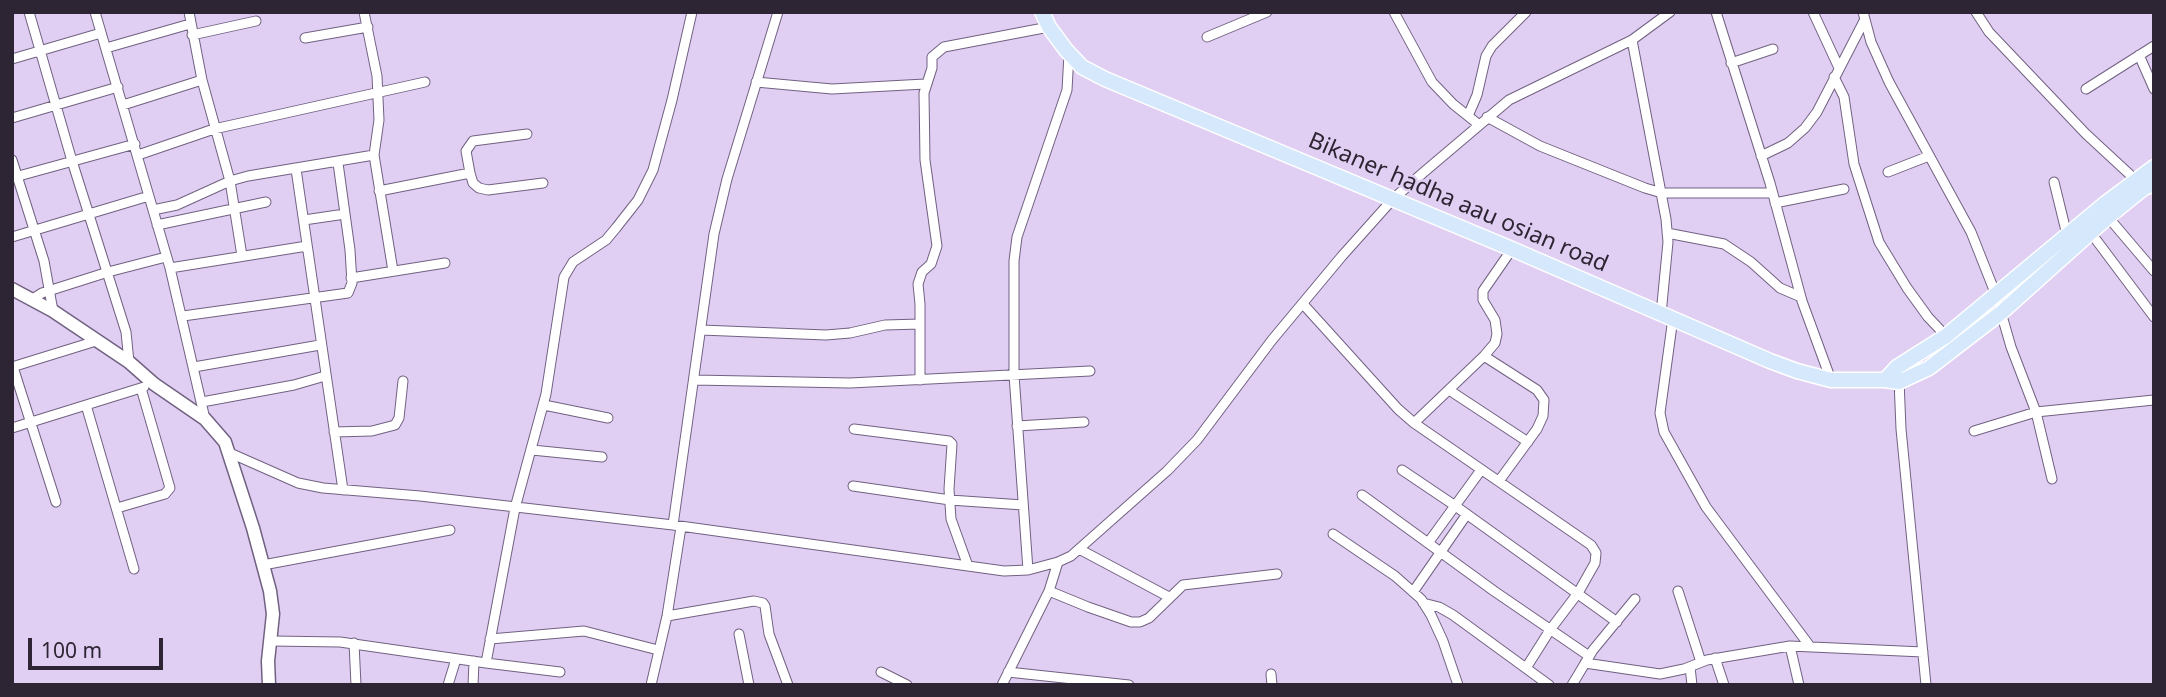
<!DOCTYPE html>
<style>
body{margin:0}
#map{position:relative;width:2166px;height:697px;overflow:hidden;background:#e1cff3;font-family:"Noto Sans",sans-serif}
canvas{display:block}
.frame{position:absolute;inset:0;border:14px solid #2d2533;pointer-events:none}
.scale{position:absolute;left:28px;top:638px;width:135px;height:32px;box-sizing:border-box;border:4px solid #2d2533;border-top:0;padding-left:9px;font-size:21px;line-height:24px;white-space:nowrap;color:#2d2533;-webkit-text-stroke:5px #e1cff3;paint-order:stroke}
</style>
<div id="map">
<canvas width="2166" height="697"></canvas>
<div class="frame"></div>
<div class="scale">100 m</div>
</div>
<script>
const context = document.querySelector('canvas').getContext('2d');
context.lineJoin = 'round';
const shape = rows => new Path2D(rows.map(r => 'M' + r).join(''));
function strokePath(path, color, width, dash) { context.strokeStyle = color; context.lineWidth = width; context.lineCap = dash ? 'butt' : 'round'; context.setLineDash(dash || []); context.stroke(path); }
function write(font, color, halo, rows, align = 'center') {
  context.font = font + ' "Noto Sans",sans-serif'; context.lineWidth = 5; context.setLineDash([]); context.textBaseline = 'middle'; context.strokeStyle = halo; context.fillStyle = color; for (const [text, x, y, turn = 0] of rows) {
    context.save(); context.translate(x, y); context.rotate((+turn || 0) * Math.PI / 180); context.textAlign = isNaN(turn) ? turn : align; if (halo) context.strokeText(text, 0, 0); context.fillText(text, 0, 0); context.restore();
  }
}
const street = shape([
 [29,12,72,161,126,332,129,362],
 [95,12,170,268,205,419],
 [189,12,202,80,230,181,242,256],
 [364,12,377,76,379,120,374,155,393,271],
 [1394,12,1432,82,1453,104,1478,124],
 [1716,12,1770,183,1802,301,1831,380],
 [1813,12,1839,68],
 [1863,12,1871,42,1889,82,1971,232,1996,295,2011,347,2036,412,2052,479],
 [1976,12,1989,32,2086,134,2139,183],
 [192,35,256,21],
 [1207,37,1267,12],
 [305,38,368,27],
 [1632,40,1666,219,1668,242,1661,314],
 [106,48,190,24],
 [2139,55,2154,89],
 [12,59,101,33],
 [1731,63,1773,49],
 [1834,77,1844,97,1854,164,1879,242,1907,288,1928,317,1946,336],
 [756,82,832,89,925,84],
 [2086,89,2154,46],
 [123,105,202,80],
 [1468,116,1477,95,1486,56,1492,46,1526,12],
 [1487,117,1540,146,1645,188,1662,193,1772,193],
 [12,118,118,87],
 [527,134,473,141,466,151,470,173,473,183,479,188,488,190,543,183],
 [138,155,214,129,425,82],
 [1761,156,1788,143,1805,128,1817,112,1864,21],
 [12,160,44,261,53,311],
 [296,169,343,490],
 [1888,172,1929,156],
 [15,177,135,144],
 [2054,182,2067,235],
 [379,191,470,173],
 [1775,203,1844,189],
 [153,210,177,205,230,181,248,176,374,155],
 [2108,217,2154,271],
 [304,220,345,214],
 [157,225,266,202],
 [1667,233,1724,244,1751,262,1780,288,1801,297],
 [2091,233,2154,317],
 [12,237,149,196],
 [170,268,307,246],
 [351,278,445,263],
 [31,300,42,293,108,272,166,257],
 [1303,304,1398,409,1414,423,1591,545,1596,553,1595,563,1578,593,1550,630,1526,668],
 [183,316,348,293,352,283,350,250,338,163],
 [1673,318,1660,413,1664,432,1706,507,1809,645],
 [701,330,826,335,850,333,885,325,920,324],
 [1484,356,1537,390,1544,400,1543,416,1537,429,1499,481],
 [12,367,96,341],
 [13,367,56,502],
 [194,367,320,345],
 [694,380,850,383,1090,371],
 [920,380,920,304,918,284,922,272,931,264,937,246,925,160,924,93,932,68,932,57,944,47,1049,27],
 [1899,380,1901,429,1926,685],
 [1449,390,1528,442],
 [202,402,294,385,325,376],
 [86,405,134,569],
 [544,405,608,418],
 [1414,423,1484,356,1495,343,1497,334,1495,320,1483,300,1483,291,1512,249],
 [1017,426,1084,422],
 [12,428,144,387],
 [854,429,949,441,952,444,949,489,951,519,968,566],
 [1974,431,2036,412,2154,400],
 [334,432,372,431,395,425,399,418,403,381],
 [532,450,602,457],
 [230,453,298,483,323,488,420,496,673,525,1004,571,1028,570,1058,562,1071,556,1167,471,1197,440,1272,340,1342,256,1393,199,1424,172,1509,100,1632,40,1670,12],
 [1402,470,1454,505,1617,622],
 [853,486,950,500,1023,505],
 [1362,495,1494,591,1589,656],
 [117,508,165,494,170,488,141,388],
 [673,525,714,234,727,179,778,12],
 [1333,534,1395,576,1421,599,1431,615,1443,641,1458,685],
 [1428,543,1481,470],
 [1079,549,1169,597],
 [263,565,450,530],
 [1028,570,1014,375,1014,261,1017,237,1067,90,1069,54],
 [1049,591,1088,607,1131,622,1140,622,1149,618,1183,585,1277,574],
 [1678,591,1701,662],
 [1413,592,1467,514],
 [1423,603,1439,607,1453,615,1549,685],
 [667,616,754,601,763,603,765,606,769,634,788,685],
 [739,634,749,685],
 [490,639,584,631,658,650],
 [272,641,340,642,486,663,560,672],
 [354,643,356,685],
 [1790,646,1799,685],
 [1715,658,1724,685],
 [486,663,515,508,546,394,564,277,573,262,606,240,616,228,638,200,653,170,672,100,692,12],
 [1585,663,1660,674,1684,669,1707,660,1790,646,1923,652],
 [1690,667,1692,685],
 [881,672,907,685],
 [1008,672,1129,685],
 [1271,674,1272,685],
 [448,685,456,659],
 [473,685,474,661],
 [651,685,667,616,681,527],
 [1002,685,1049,591,1058,562],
 [1572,685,1593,650,1635,599]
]);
const secondary = shape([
 [12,289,53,311,129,362,154,384,205,419,225,442,253,528,270,591,273,614,268,661,269,685]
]);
const primary = shape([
 [1042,12,1049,27,1066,50,1082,67,1105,79,1512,249,1770,361,1797,371,1831,380,1885,380,1899,382,1929,368,2002,312,2108,217,2144,188,2154,184],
 [1885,380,1897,367,1946,336,2107,202,2154,167]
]);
strokePath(street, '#716181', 11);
strokePath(secondary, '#716181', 15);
strokePath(primary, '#fff', 17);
strokePath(street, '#fff', 9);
strokePath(secondary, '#fff', 12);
strokePath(primary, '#d6e9fc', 14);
write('23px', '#2d2533', '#e1cff3', [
 ["Bikaner hadha aau osian road",1458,203,23]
]);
</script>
